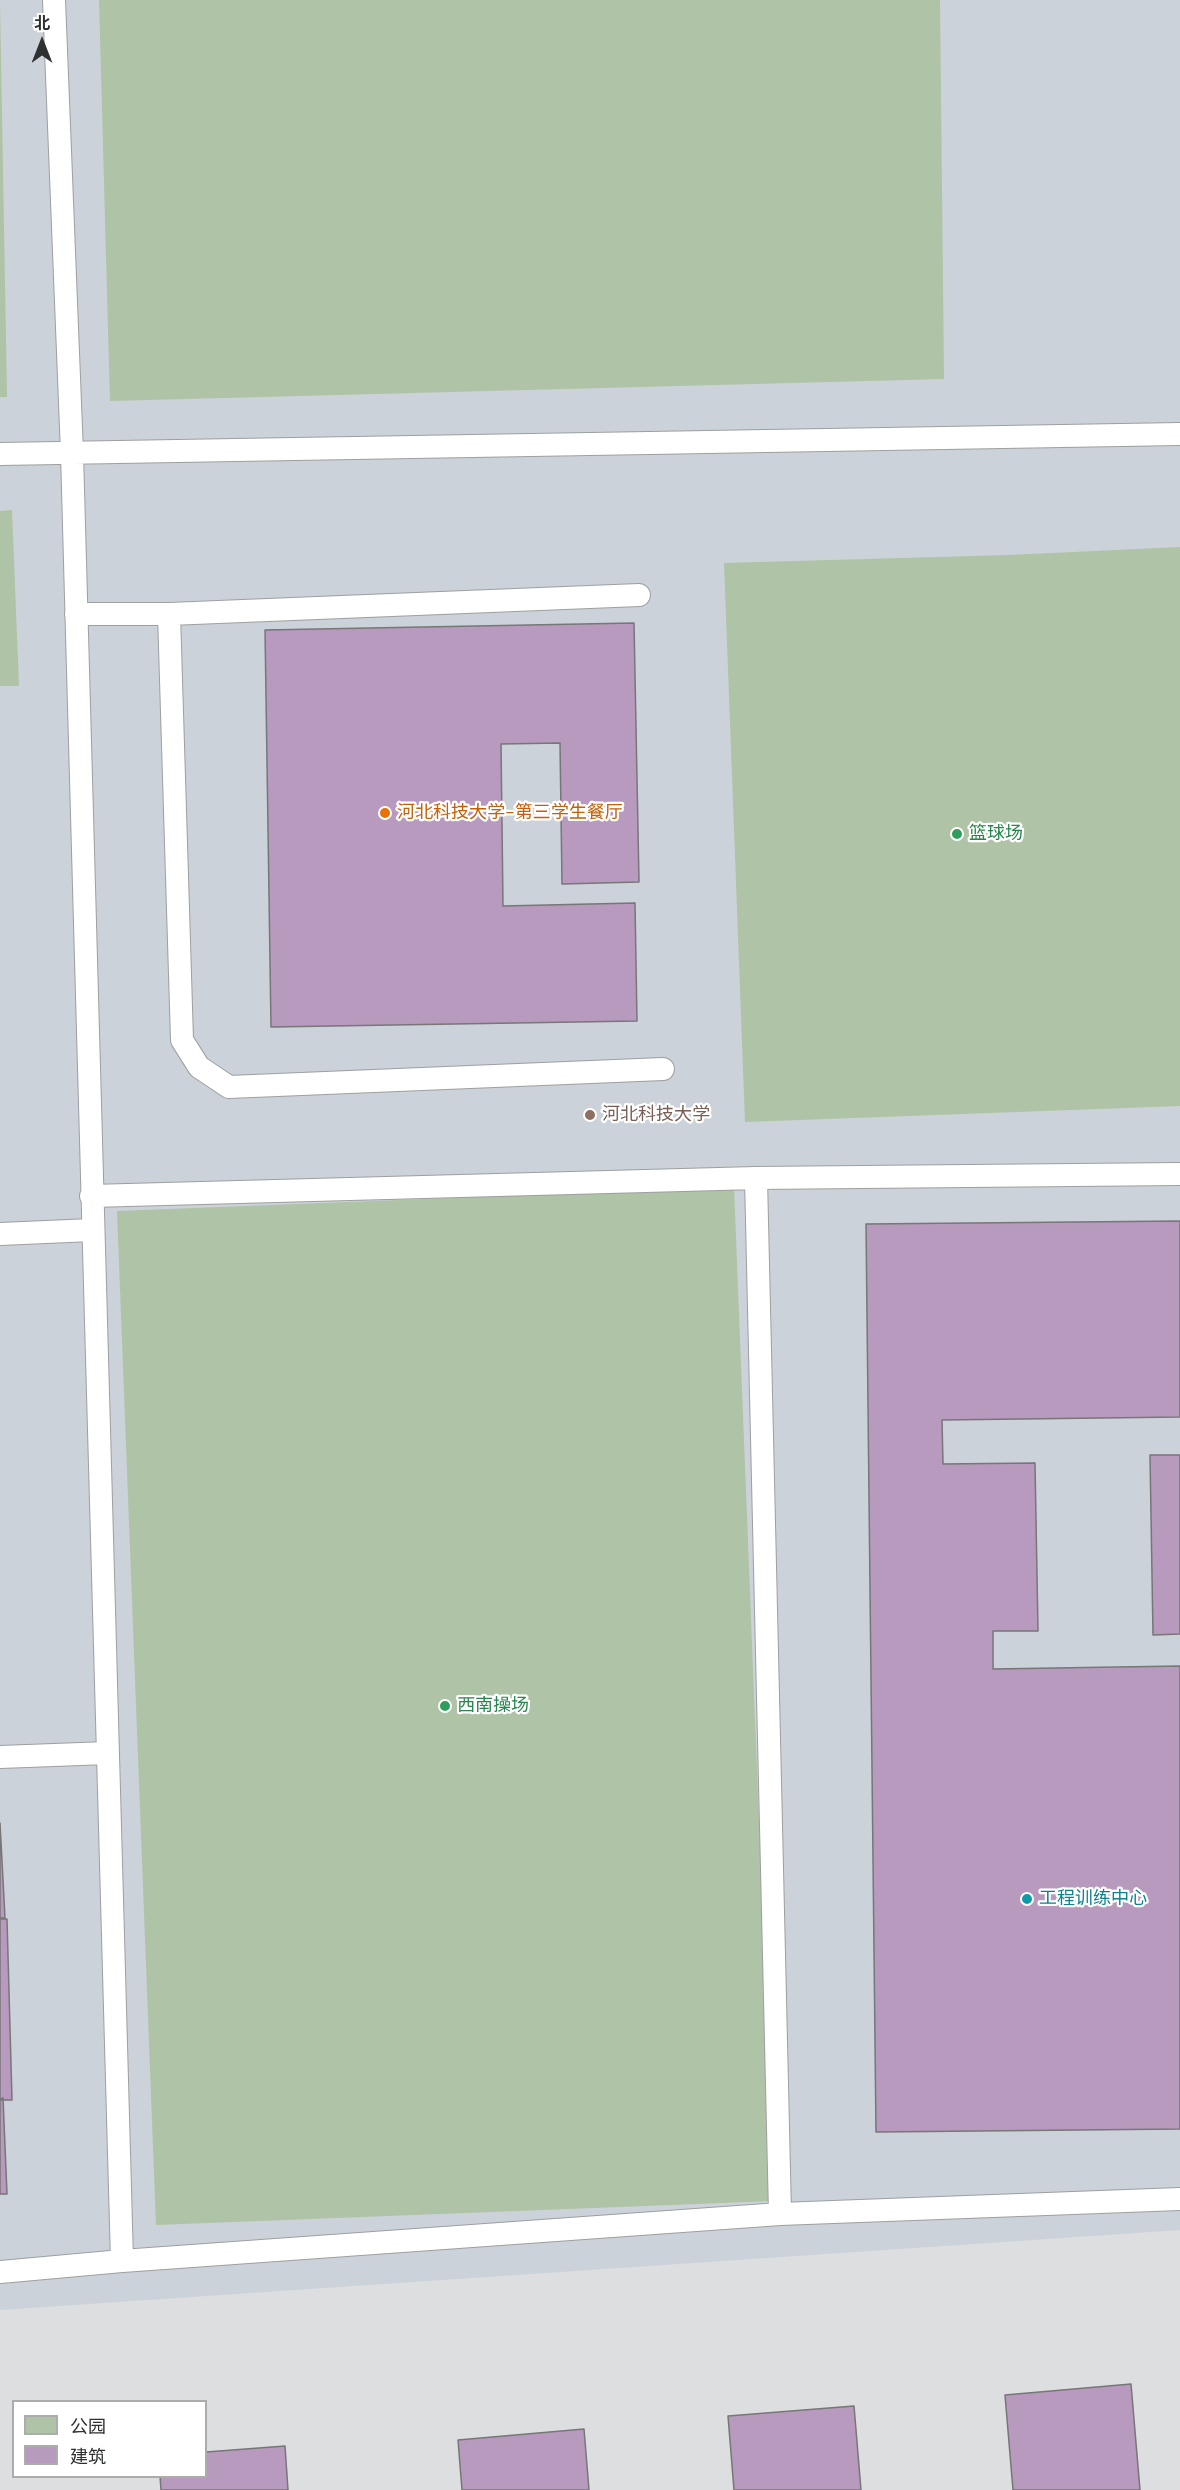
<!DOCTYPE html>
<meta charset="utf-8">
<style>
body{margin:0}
#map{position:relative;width:1180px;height:2490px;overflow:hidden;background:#dddedf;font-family:"DM Sans","Noto Sans SC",sans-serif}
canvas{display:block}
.legend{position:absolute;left:12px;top:2400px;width:195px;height:78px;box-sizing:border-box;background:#fff;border:2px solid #acacac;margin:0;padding:8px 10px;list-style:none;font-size:18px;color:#2f3030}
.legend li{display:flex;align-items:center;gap:12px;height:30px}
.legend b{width:30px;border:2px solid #acacac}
.north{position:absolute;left:12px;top:12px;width:60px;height:60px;-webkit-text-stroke:4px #fff;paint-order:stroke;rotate:0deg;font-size:16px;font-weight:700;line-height:24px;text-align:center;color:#2f3030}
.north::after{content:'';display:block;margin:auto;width:21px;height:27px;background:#2f3030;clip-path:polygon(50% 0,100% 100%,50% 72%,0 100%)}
</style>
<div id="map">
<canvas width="1180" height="2490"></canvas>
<ul class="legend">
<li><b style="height:16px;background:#afc3a6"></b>公园</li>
<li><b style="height:16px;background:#b89abe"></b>建筑</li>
</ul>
<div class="north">北</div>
</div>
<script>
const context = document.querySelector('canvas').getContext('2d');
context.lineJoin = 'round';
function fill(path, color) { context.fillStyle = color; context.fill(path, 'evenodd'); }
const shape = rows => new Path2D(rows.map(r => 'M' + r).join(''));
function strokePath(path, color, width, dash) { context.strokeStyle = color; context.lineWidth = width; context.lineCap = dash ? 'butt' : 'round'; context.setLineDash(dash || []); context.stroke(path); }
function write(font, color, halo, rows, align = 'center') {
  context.font = font + ' "DM Sans","Noto Sans SC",sans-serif'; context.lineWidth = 4.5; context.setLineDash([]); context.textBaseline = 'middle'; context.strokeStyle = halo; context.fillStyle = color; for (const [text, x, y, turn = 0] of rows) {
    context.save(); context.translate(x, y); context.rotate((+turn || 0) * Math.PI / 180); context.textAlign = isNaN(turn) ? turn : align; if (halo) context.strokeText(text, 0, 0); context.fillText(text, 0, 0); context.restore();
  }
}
fill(shape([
 [0,0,1180,0,1180,2230,0,2310]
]), '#ccd2d9');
fill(shape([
 [0,0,7,397,0,397],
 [99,0,940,0,944,379,110,401],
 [12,510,19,686,0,686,0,511],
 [1180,547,1180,1106,745,1122,724,563,1009,555],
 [734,1187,774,2201,156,2225,117,1211]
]), '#afc3a6');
const building = shape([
 [634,623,639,882,562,884,560,743,501,744,503,906,635,903,637,1021,271,1027,265,630,634,623],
 [1180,1221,1180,1417,942,1420,943,1464,1035,1463,1038,1631,993,1631,993,1669,1180,1666,1180,2129,876,2132,866,1224,1180,1221],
 [1150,1455,1180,1455,1180,1634,1153,1635,1150,1455],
 [0,1823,5,1918,0,1918,0,1823],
 [0,1919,7,1919,12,2100,0,2100,0,1919],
 [3,2098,7,2194,0,2194,0,2099,3,2098],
 [1131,2384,1140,2490,1013,2490,1005,2395,1131,2384],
 [854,2406,861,2490,734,2490,728,2416,854,2406],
 [584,2429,589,2490,462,2490,458,2440,584,2429],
 [285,2446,288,2490,161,2490,160,2476,206,2476,206,2452,285,2446]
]);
fill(building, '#b89abe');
strokePath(building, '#777678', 1.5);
const lane = shape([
 [54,0,72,453,122,2261],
 [0,454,1180,434],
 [76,614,169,614,182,1040,199,1067,229,1087,663,1069],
 [169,614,639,595],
 [756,1178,780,2214],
 [91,1196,756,1178,1180,1174],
 [0,1234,92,1230],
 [0,1757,108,1753],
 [0,2272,122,2261,780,2214,1180,2199]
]);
strokePath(lane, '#9e9fa0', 24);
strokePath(lane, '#fff', 22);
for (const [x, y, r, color] of [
 [385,813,6,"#e8710a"],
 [957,834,6,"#2e9e5b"],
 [590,1115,6,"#8d6e63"],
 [445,1706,6,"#2e9e5b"],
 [1027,1899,6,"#0f9aa8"]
]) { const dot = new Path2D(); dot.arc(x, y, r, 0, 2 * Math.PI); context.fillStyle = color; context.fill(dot); strokePath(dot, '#fff', 2); }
write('18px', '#c56008', '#fff', [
 ["河北科技大学-第三学生餐厅",397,813]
], 'left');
write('18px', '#27864d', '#fff', [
 ["篮球场",969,834],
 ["西南操场",457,1706]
], 'left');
write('18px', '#785e54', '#fff', [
 ["河北科技大学",602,1115]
], 'left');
write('18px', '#0d838f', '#fff', [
 ["工程训练中心",1039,1899]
], 'left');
</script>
